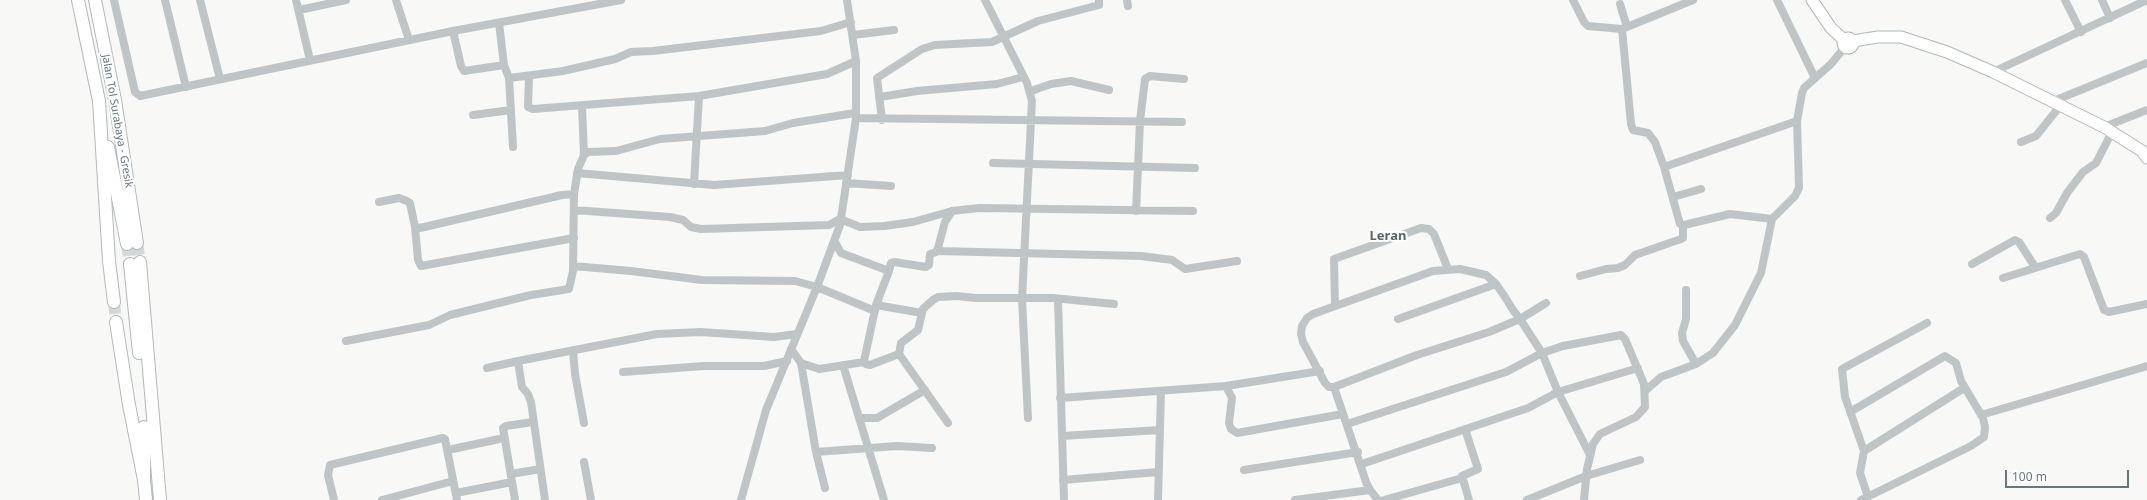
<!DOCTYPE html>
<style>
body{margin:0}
#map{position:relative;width:2147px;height:500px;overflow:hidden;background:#f8f8f6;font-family:"Noto Sans",sans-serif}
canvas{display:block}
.scale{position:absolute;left:2005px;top:470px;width:124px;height:18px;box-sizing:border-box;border:2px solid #65777e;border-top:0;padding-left:5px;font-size:12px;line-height:14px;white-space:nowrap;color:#65777e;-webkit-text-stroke:3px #fff;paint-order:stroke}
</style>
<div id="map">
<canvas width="2147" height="500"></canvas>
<div class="scale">100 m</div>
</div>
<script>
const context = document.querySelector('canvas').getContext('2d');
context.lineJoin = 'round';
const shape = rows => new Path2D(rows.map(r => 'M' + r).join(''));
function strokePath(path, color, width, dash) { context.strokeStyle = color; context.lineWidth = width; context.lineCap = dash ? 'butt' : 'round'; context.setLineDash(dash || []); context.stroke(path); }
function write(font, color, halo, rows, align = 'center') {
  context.font = font + ' "Noto Sans",sans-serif'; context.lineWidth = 4; context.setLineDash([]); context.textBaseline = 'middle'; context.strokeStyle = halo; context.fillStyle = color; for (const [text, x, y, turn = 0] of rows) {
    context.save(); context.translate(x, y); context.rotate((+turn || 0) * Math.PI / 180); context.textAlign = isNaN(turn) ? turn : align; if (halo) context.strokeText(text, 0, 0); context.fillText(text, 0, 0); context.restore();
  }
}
strokePath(shape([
 [137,243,140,262],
 [127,244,130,264],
 [114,302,116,322]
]), '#d3d8d8', 12, [12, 6]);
const major = shape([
 [1812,0,1831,28,1844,40],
 '1843 43a5 5 0 1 1 10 0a5 5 0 1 1-10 0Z',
 [1853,41,1878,37,1901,37,1947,52,1993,72,2104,127,2142,151,2147,158]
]);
const highway = shape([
 [78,0,99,101,109,261,114,302],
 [95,0,115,100,137,243],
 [108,147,127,244],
 [140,262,160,500],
 [130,264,139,353],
 [116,322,129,405,144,480,146,500],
 [144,480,144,427]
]);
strokePath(major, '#b1b7ba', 13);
strokePath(highway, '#b3b8ba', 14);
strokePath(shape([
 [114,0,135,92,140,96,453,31,621,0],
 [165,0,186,87],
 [200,0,220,79],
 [296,0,310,60],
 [396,0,409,40],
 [985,0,1027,83,1032,101,1022,299,1028,418],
 [1127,0,1128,6],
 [1573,0,1584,22,1588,26,1622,29,1631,124,1633,130,1648,133,1655,142,1664,167,1680,224,1684,225,1730,214,1772,219],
 [1777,0,1815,78],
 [2065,0,2081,32],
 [2102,0,2110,18],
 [1620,4,1627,27],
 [299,10,346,0],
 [499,23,504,65,509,78,513,147],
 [1622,29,1693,0],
 [453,31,461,66,464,71,504,65],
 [853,35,894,30],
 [1993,72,2147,0],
 [529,76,528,107,533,109,699,96,827,74,856,61],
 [509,78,563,71,615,59,631,52,653,51,821,31,851,22],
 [1031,91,1051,84,1071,81,1109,90],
 [880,97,917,91,997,84,1023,77],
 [2051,102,2147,63],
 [582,106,584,155],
 [473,115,511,110],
 [856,118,1182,122],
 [882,120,877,78,922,49,935,45,992,42,1038,21,1099,5,1099,0],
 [2104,127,2147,110],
 [2021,142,2036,136,2060,106],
 [993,163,1195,168],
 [1664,167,1797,121],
 [577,173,714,185,848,175],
 [846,183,891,186],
 [694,184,699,96],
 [1673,197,1701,189],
 [379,202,399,198,407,201,410,203,415,227,420,228,562,195,574,194],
 [574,210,670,217,683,220,691,227,701,229,829,225,840,219,860,227,884,226,913,222,952,211,979,208,1193,211],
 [1136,211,1140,121,1145,79,1150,76,1184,79],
 [2050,218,2056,213,2067,193,2083,172,2096,163,2112,132],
 [415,227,418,260,421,266,574,238],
 [835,242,841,253,889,271,891,263,894,262,926,267,929,265,930,254,936,252,938,248,945,222,952,211],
 [937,251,1141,256,1172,260,1185,269,1237,261],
 [1972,264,2015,240,2019,242,2035,267],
 [573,266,631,271,702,280,795,281,817,287,875,311],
 [889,271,876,305,864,361,866,364,870,365,899,354],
 [1580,276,1606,269,1618,268,1625,265,1635,255,1681,239,1683,238,1683,225],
 [2003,278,2080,254,2084,257,2104,310,2109,312,2147,304],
 [1686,290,1686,319,1682,333,1683,341,1696,364],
 [1058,299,1064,500],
 [1546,303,1520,319,1489,332,1417,355,1334,387,1329,387,1325,383,1303,342,1301,334,1302,326,1307,318,1313,314,1433,271,1460,269,1486,275,1496,284,1505,297,1513,310,1520,319,1542,353,1558,392,1638,368],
 [876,305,922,313],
 [1335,306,1334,259,1421,228,1429,229,1434,234,1448,269],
 [1398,319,1496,284],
 [346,341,429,325,450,315,531,295,569,289,573,271,574,194,578,169,584,155,588,152,616,151,660,139,765,131,793,123,855,113],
 [791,349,801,363,819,369,864,362],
 [573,350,575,374,584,423],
 [518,361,522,387,528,394,531,402,545,500],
 [801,363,816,452],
 [843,365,884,500],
 [487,368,518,361,657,334,701,332,774,337,797,334],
 [623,372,704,366,764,366,787,361],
 [1226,386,1232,398,1229,423,1231,429,1237,433,1343,414],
 [1334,387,1366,482,1370,490,1378,500],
 [1645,391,1661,377,1696,364,1713,353,1735,325,1761,273,1772,219,1795,196,1799,188,1797,121,1802,93,1804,88,1831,64,1845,47],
 [1060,398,1226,386,1320,371],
 [1850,412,1945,356,1956,363,1961,381,1983,418,1985,427,1984,437,1971,446,1861,500],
 [1981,415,2147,366],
 [860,418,877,418,925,390],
 [948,423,899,354,901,343,918,330,923,309,933,300,938,297,957,296,975,298,1053,298,1114,304],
 [1347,424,1506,372,1542,353,1563,346,1621,335,1625,339,1644,384,1645,407,1636,417,1600,434,1593,444,1587,469,1584,500],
 [1465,429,1478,469,1462,476,1469,500],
 [1062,436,1160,430],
 [448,450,504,438],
 [1864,451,1964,388],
 [584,462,591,500],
 [1362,464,1528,408,1558,392,1590,455],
 [1244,470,1358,452],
 [511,474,540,469],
 [1063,480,1158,472],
 [512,482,515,500],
 [825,488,816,452,897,446,932,448],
 [456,493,512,482,503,428,506,426,533,422],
 [1868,497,1860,473,1864,451,1845,397,1842,369,1927,323],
 [334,500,328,475,330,465,443,438,445,439,457,500],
 [382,500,453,481],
 [741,500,766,410,817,287,840,225,856,118,856,61,847,0],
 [1158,500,1161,391],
 [1295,500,1370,490],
 [1384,500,1462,478],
 [1527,500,1586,476,1640,460]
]), '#bfc5c7', 8);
strokePath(major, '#fff', 11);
strokePath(highway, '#fff', 12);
write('11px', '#65777e', '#fff', [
 ["Jalan Tol Surabaya - Gresik",117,121,80]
]);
write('bold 13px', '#57646a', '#fff', [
 ["Leran",1388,236]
]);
</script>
